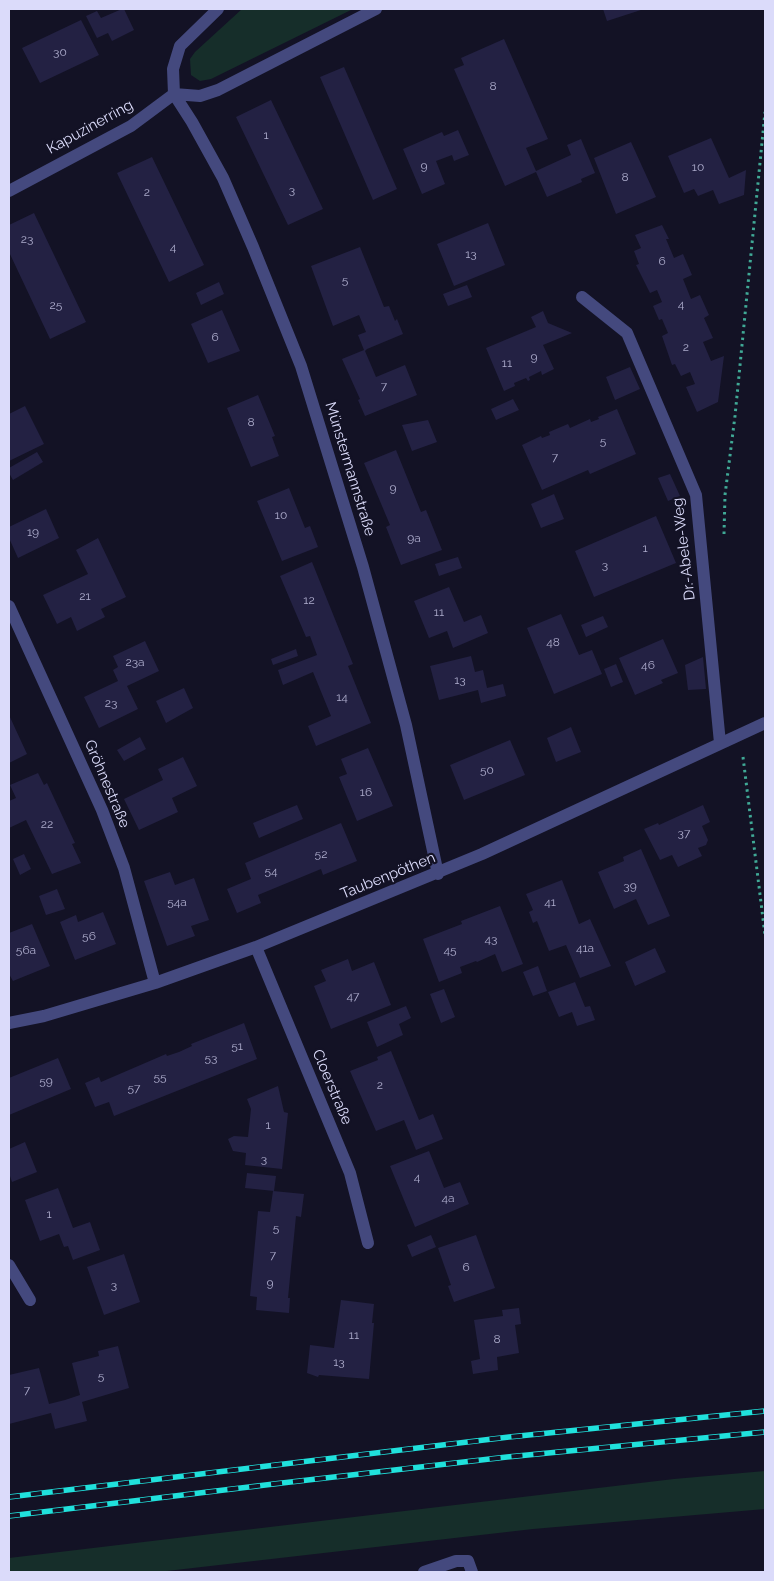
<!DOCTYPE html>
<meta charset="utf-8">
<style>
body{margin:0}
#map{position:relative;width:774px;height:1581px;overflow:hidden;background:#131225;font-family:Raleway,sans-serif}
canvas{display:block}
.frame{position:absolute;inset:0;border:10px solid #dbdbfa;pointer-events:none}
</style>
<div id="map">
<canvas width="774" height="1581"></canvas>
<div class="frame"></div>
</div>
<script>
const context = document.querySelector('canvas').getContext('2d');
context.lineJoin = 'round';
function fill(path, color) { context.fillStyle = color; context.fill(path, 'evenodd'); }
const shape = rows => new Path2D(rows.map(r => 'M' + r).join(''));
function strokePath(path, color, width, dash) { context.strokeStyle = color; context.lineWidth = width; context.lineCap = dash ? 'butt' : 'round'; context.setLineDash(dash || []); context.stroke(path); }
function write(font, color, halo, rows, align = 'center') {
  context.font = font + ' Raleway,sans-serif'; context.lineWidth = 4.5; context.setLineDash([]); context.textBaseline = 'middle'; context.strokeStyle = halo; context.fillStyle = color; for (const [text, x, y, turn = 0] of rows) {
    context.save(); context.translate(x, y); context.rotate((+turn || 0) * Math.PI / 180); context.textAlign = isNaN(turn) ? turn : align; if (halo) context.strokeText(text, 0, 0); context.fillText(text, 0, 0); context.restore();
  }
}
fill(shape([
 [242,9,353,9,211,79,200,81,191,75,190,59,195,52],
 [765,1471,765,1509,533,1529,158,1572,9,1572,9,1558,674,1479]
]), '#162e2a');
fill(shape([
 [122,9,124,9,134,30,112,41,108,33,97,38,86,16,97,11,101,18],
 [603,9,644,9,607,21],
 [81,20,99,55,40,83,22,48],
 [504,39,548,139,526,148,536,171,571,155,567,145,581,139,595,173,581,179,582,182,547,197,536,172,505,186,454,69,464,65,461,58],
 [344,67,397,189,373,200,320,77],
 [271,100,323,209,288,225,236,117],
 [458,130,469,155,454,161,452,155,436,161,445,184,422,194,403,149,442,132,444,136],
 [711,138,729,178,746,170,744,195,719,204,713,190,698,196,694,189,684,193,668,156],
 [631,142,656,197,616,214,594,158],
 [152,157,204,265,169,282,117,173],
 [34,213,86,322,50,339,9,252,9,225],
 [488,223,505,265,454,286,437,244],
 [662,225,669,239,666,239,674,258,683,254,692,275,683,279,691,299,700,295,709,315,704,318,713,338,703,342,711,361,724,356,718,402,697,412,686,387,695,384,690,372,681,376,675,364,672,365,662,336,668,333,662,319,659,320,653,306,662,302,657,290,650,293,636,265,639,264,634,251,641,248,635,235],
 [360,247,384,307,389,306,395,321,397,319,403,334,367,349,365,351,376,377,405,365,417,395,365,416,358,400,360,399,342,359,364,350,358,335,366,332,359,315,333,326,311,266],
 [219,282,224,294,201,305,196,293],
 [467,285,472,297,448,306,443,294],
 [222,310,240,351,208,363,191,324],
 [543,311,548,323,572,333,543,345,554,369,542,375,541,371,529,377,530,380,528,381,526,378,514,383,515,386,504,391,486,348,536,327,531,317],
 [630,367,640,389,615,400,606,377],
 [258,395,275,436,272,437,279,456,251,467,227,408],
 [513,399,519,410,496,420,491,409],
 [25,406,44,444,9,461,9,414],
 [617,409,636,454,590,474,588,470,542,490,522,445,541,436,542,438,550,435,549,432,568,424,570,428,590,419,591,422,599,419,598,417],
 [428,420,437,442,412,451,402,425],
 [396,450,421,512,426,510,442,550,401,565,386,527,390,525,364,463],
 [37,452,43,462,13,480,9,473,9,468],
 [670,474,680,496,668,501,658,478],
 [289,488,305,528,310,526,318,547,282,561,257,501],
 [554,494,564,519,541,528,531,504],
 [46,509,59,538,18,558,9,538,9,527],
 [656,516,676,563,594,597,575,551],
 [98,538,126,597,101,609,105,617,77,631,71,617,57,624,43,595,88,574,76,550],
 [458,557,462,568,439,576,435,564],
 [312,562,353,664,348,666,371,723,316,746,308,726,331,716,313,672,283,685,278,670,317,655,310,636,306,637,280,576],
 [449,587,464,622,481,615,488,633,453,648,447,631,429,638,414,601],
 [561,614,579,655,592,650,602,674,554,694,527,628],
 [603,616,608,627,586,637,581,625],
 [663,639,678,673,661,680,663,683,635,695,619,658],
 [145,641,159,671,127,686,138,709,99,728,84,697,118,681,113,670,118,667,113,656],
 [296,649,298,656,273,665,271,659],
 [471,656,475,672,483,670,487,688,503,684,506,696,481,703,478,690,439,700,430,666],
 [703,657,706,689,688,690,685,665],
 [616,664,623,682,611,687,604,669],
 [184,688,193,708,166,723,156,701],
 [9,715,27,754,9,763],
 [571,727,581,752,556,762,547,738],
 [140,737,146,749,124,761,117,750],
 [510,740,525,775,464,800,450,765],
 [368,748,393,806,357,821,339,777,347,774,341,759],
 [183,757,197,786,172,798,178,812,139,830,124,799,163,780,158,769],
 [38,773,44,785,47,783,75,843,72,844,81,863,52,874,26,820,9,828,9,801,16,798,10,785],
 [297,805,303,819,259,838,253,823],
 [703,805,710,822,702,826,708,840,706,845,698,848,702,856,678,867,672,855,660,860,644,829,658,823,659,825],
 [341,823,357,861,323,875,321,869,258,895,261,903,237,913,227,889,251,879,245,863],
 [641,849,670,916,648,925,636,899,614,909,598,872,624,861,623,857],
 [24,854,31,869,20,875,13,859],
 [170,872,175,885,194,878,209,920,191,926,195,936,167,946,144,881],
 [562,880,579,924,590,919,611,966,580,978,566,945,549,951,537,921,533,923,529,912,533,910,526,894],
 [57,889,65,909,46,915,39,896],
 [500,906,523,964,502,972,495,954,477,962,476,961,460,967,462,973,439,982,423,939,462,924,461,921],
 [103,912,116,944,75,960,60,922,76,915,78,922],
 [32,924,50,966,13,981,9,974,9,933],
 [655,948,666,972,635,986,625,962],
 [348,959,352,971,374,962,391,1005,331,1029,314,986,326,981,321,970],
 [538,966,547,991,533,996,523,972],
 [575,982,585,1007,590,1006,595,1020,577,1026,572,1012,559,1017,548,992],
 [444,989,455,1017,441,1023,430,994],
 [406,1006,411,1018,399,1024,403,1035,377,1047,367,1022],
 [244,1023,257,1059,114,1116,109,1102,95,1107,85,1083,99,1077,101,1082,166,1054,167,1056,179,1052,192,1046,191,1044],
 [391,1051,419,1120,433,1114,443,1139,416,1150,404,1120,376,1131,350,1071,378,1060,377,1057],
 [58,1058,71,1089,9,1115,9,1078],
 [278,1086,284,1112,288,1113,282,1169,245,1165,246,1153,233,1151,228,1139,234,1136,248,1137,251,1109,247,1099],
 [25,1142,37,1172,12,1182,9,1173,9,1149],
 [429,1151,444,1188,460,1182,469,1204,415,1227,390,1166],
 [247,1173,276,1176,274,1191,245,1188],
 [58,1188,73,1228,90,1222,100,1250,73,1260,68,1246,64,1247,59,1234,40,1241,25,1200],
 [273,1191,304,1194,301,1217,296,1216,288,1298,290,1298,289,1313,256,1310,257,1297,250,1296,258,1211,270,1212],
 [431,1235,436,1247,412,1257,407,1245],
 [476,1235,495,1288,454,1302,448,1286,451,1285,438,1248],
 [124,1254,140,1302,104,1315,87,1267],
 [341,1300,374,1304,372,1323,374,1323,369,1379,319,1375,318,1377,307,1373,310,1345,334,1348],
 [519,1308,521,1324,515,1325,519,1353,497,1357,498,1370,473,1374,471,1361,480,1359,474,1320,503,1316,502,1310],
 [118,1346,129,1388,82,1402,87,1421,55,1429,51,1413,9,1424,9,1375,39,1368,49,1404,65,1400,80,1395,72,1363,99,1356,98,1351]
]), '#232143');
strokePath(shape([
 [724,534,725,495,735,416,765,112],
 [743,757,765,935]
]), '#40a996', 3, [2.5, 4]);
strokePath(shape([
 [218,9,180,46,173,69,174,94,192,122,223,178,253,247,301,366,363,567,406,725,438,874],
 [174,94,200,96,218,90,376,9],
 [9,191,131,126,174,94],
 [582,297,627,333,696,495,720,743],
 [9,606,102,810,124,868,155,983],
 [256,947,350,1173,368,1243],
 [9,1023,44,1016,155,983,256,947,482,854,765,723],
 [9,1265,30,1300],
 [424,1572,456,1561,468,1561,472,1572]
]), '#44497e', 12);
const rail = shape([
 [9,1497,509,1437,765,1411],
 [9,1516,282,1483,507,1457,765,1432]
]);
strokePath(rail, '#20e1dc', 5.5);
strokePath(rail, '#131225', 4, [11]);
write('12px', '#adaccc', null, [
 ["30",60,52],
 ["8",493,86],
 ["1",266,135],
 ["9",424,166],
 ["10",698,167],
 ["8",625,177],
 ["3",292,190],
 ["2",147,192],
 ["23",27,239],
 ["4",173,247],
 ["13",471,254],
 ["6",662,261],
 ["5",345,280],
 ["4",681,304],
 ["25",56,305],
 ["6",215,337],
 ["2",686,347],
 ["9",534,357],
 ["11",507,363],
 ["7",384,386],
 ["8",251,422],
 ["5",603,441],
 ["7",555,457],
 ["9",393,488],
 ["10",281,515],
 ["19",33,532],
 ["9a",414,538],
 ["1",645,548],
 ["3",605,565],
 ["21",85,596],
 ["12",309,600],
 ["11",439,612],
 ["48",553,642],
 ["23a",135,662],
 ["46",648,665],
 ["13",460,680],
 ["14",342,697],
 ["23",111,703],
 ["50",487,770],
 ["16",366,792],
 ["22",47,824],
 ["37",684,833],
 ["52",321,854],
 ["54",271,871],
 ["39",630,886],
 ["54a",177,902],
 ["41",550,902],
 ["56",89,936],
 ["43",491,939],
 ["41a",585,948],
 ["56a",26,950],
 ["45",450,950],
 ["47",353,996],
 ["51",237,1046],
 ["53",211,1058],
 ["55",160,1077],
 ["59",46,1081],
 ["2",380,1085],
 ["57",134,1088],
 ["1",268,1125],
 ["3",264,1159],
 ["4",417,1177],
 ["4a",448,1198],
 ["1",49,1214],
 ["5",276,1228],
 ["7",273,1255],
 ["6",466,1267],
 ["9",270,1283],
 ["3",114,1285],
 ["11",354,1335],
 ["8",497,1339],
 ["13",339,1362],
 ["5",101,1376],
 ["7",27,1390]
]);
write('15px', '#dbdbfa', '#131225', [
 ["Kapuzinerring",90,127,-29],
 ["Münstermannstraße",350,469,73],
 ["Dr.-Abele-Weg",684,549,-97],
 ["Gröhnestraße",107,784,67],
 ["Taubenpöthen",388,876,-22],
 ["Cloerstraße",332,1087,67]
]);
</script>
